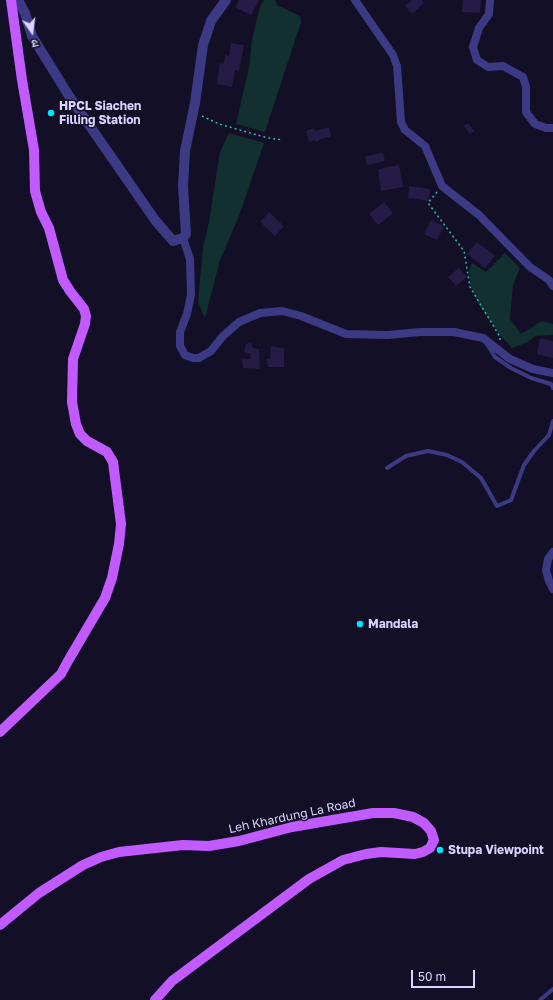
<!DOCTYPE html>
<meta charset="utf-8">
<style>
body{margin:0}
#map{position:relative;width:553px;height:1000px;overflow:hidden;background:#130f26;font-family:"Golos Text","Noto Sans Devanagari",sans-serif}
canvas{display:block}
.north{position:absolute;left:12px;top:12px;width:40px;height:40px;-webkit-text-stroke:3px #130f26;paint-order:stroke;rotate:166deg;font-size:11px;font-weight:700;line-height:16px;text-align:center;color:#d9d4ff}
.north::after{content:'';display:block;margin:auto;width:14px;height:18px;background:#d9d4ff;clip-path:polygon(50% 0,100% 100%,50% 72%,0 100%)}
.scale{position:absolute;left:411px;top:970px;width:64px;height:18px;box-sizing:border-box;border:2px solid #d9d4ff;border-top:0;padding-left:5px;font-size:12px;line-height:14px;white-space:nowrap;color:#d9d4ff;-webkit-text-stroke:3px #130f26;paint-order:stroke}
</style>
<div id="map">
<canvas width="553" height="1000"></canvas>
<div class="north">उ</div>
<div class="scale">50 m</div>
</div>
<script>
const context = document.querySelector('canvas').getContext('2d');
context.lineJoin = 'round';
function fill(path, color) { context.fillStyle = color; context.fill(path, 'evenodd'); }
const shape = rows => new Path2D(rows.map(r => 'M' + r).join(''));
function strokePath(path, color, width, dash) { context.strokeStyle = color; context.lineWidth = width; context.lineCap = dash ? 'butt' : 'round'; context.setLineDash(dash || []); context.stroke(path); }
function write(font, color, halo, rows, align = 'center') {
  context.font = font + ' "Golos Text",sans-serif'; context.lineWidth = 3; context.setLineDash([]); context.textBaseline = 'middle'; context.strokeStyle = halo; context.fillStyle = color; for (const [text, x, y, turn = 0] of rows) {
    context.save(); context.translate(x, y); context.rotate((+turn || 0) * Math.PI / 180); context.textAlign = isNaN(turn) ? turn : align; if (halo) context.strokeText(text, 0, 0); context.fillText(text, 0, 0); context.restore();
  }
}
fill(shape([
 [264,0,275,0,277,5,300,16,301,22,265,132,236,124,249,68,252,40,260,7],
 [229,133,264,143,239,216,220,260,205,318,198,303,203,247,209,222,220,152],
 [505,253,520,268,513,285,510,319,521,334,542,321,553,324,553,335,535,336,528,342,512,348,499,334,479,305,470,284,469,270,472,263,486,272]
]), '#12302f');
fill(shape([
 [239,0,259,0,251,15,235,7],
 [412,0,422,0,424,3,412,14,405,6],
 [463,0,481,0,480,13,462,12],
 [231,43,244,45,239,71,235,70,232,87,217,84,220,63,224,64,225,55,229,56],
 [468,123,474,131,470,134,464,126],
 [329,127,331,135,330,136,330,137,319,139,319,141,315,142,314,140,309,142,306,131,314,128,315,131],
 [383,153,385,161,367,165,365,156],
 [399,165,403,187,381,191,378,169],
 [409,186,430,189,429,201,408,198],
 [384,202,393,213,378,225,369,214],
 [269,212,284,226,275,236,260,222],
 [431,220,444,226,437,240,424,234],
 [477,242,495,256,485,268,467,254],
 [459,268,467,277,456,286,448,277],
 [540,338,553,341,553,358,537,354],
 [251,343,253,348,259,349,260,369,243,368,242,359,250,359,251,354,244,353,246,344],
 [271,346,284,348,284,367,268,367,267,359,270,359]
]), '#241b47');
strokePath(shape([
 [202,116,219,124,268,138,283,140],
 [437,192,428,203,464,251,470,287,500,337,500,340]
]), '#2fb8b0', 1.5, [2, 3]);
strokePath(shape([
 [487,344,495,357,511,368,531,378,551,384,553,388],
 [387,468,406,456,428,451,447,455,462,462,481,478,497,506,511,500,524,465,534,451,549,435,553,421],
 [540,1000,553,989]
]), '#3d3a85', 4);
strokePath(shape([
 [355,0,393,55,397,66,401,122,405,130,425,146,442,186,479,215,530,267,549,280,553,286],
 [490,0,489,14,479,28,473,47,477,60,488,67,503,66,523,77,526,87,526,112,535,124,546,128,553,128],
 [183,238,190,259,191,295,187,314,180,332,180,346,185,355,193,358,199,358,211,351,223,336,239,322,260,313,282,311,301,316,346,334,388,335,420,332,454,332,483,338,510,359,533,369,553,373],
 [553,552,548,559,546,570,549,581,553,589]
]), '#3d3a85', 8);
strokePath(shape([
 [14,0,19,2,25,13,32,36,69,96,155,220,173,241,183,238,186,234,183,186,185,151,195,103,203,45,211,21,226,0]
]), '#3d3a85', 10);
strokePath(shape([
 [0,732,61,674,68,661,105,598,112,578,119,544,121,524,113,462,107,452,87,441,80,434,76,424,72,402,73,359,85,324,86,316,84,309,70,291,63,280,49,228,41,212,35,191,34,150,22,80,11,0],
 [0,925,39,893,83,865,101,857,119,852,183,845,209,846,239,841,292,827,373,813,394,813,413,817,424,823,431,831,434,840,430,848,423,852,415,854,381,852,366,854,343,860,309,879,172,981,155,1000]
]), '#c25bff', 10);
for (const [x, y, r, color] of [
 [51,113,4,"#00e5ff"],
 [360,624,4,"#00e5ff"],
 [440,850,4,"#00e5ff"]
]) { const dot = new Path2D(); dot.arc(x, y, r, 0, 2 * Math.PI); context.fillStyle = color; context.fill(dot); strokePath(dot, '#130f26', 1.5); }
write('bold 12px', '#d9d4ff', '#130f26', [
 ["HPCL Siachen",59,106],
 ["Filling Station",59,120],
 ["Mandala",368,624],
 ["Stupa Viewpoint",448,850]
], 'left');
write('12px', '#d9d4ff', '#130f26', [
 ["Leh Khardung La Road",292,816,-12]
]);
</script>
